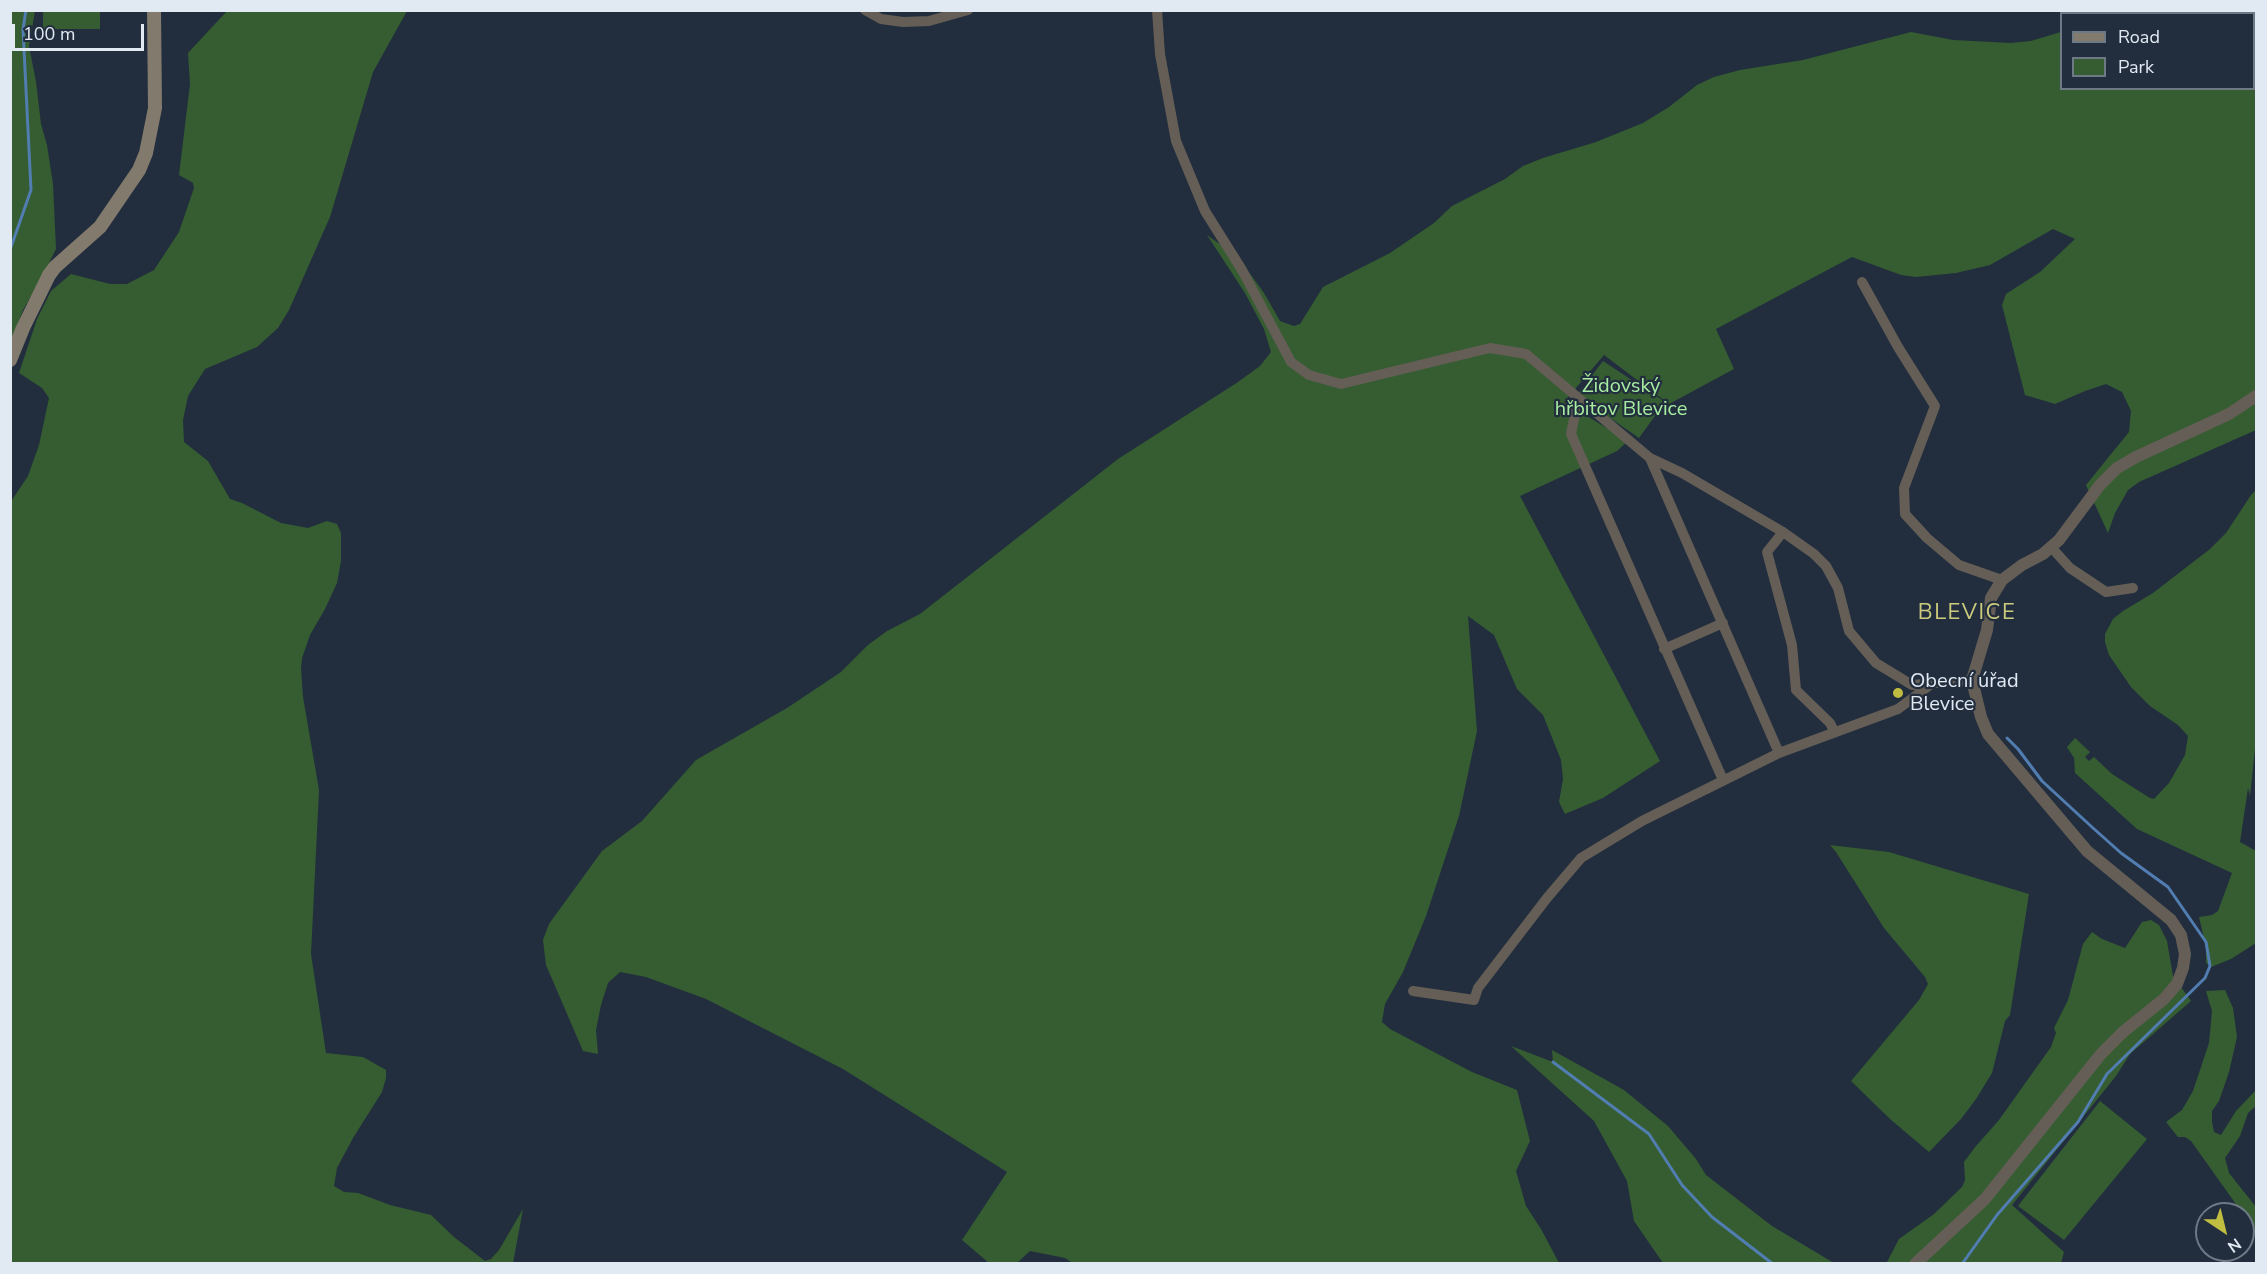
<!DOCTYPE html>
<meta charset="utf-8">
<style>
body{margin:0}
#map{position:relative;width:2267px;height:1274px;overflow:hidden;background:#222e3e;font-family:"Nunito Sans",sans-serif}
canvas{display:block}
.frame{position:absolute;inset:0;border:12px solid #e1e9f3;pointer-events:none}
.legend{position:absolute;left:2060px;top:12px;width:195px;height:78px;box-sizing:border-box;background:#222e3e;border:2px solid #6e7986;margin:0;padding:8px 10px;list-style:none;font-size:18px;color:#e1e9f3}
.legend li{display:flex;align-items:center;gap:12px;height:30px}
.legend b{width:30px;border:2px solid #6e7986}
.north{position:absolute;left:2195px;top:1202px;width:60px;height:60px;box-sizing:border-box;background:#222e3e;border:2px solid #6e7986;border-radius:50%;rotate:145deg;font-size:16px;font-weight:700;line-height:24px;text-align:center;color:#e1e9f3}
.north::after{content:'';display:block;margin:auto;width:21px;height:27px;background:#c1bd40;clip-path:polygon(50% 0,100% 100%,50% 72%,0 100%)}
.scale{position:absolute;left:12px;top:24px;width:132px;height:27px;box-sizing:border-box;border:3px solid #e1e9f3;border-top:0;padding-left:8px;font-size:18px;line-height:21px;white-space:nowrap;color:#e1e9f3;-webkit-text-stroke:4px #222e3e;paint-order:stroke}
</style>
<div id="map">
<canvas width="2267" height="1274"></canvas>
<div class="frame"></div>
<ul class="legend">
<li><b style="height:8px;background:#827a6c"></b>Road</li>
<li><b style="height:16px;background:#355d31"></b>Park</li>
</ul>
<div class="north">N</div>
<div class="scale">100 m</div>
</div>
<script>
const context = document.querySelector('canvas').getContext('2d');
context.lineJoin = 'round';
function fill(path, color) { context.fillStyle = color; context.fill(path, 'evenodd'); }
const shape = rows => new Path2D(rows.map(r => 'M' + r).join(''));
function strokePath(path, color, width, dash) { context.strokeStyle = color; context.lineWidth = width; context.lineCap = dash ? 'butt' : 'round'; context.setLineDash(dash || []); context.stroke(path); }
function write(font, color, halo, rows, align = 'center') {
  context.font = font + ' "Nunito Sans",sans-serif'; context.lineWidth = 4.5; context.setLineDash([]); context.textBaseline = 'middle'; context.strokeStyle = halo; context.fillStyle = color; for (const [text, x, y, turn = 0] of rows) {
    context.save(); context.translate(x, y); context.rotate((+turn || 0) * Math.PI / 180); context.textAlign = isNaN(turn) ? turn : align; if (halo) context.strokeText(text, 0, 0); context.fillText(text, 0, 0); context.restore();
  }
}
fill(shape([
 [2091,10,2256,11,2256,430,2139,482,2128,490,2115,513,2108,533,2086,485,2129,432,2131,411,2122,392,2106,384,2085,391,2055,404,2025,395,2002,305,2006,294,2040,272,2075,239,2053,229,1990,265,1956,273,1916,277,1901,275,1852,257,1716,329,1734,369,1669,404,1604,355,1564,402,1628,441,1617,451,1520,496,1660,761,1603,798,1565,814,1559,802,1563,779,1561,760,1543,715,1517,689,1494,635,1468,616,1477,731,1459,816,1426,916,1403,972,1385,1004,1382,1022,1390,1029,1472,1072,1517,1090,1530,1141,1516,1171,1526,1206,1541,1229,1559,1263,1074,1264,1065,1258,1030,1251,1017,1263,989,1263,962,1240,1007,1172,843,1069,706,999,646,977,620,972,608,983,601,1005,596,1030,598,1054,583,1051,546,965,543,940,549,924,602,851,642,821,696,760,787,708,841,672,868,645,887,631,920,614,1118,459,1238,382,1260,366,1271,352,1264,329,1245,293,1207,235,1238,257,1264,293,1280,321,1294,326,1300,324,1323,287,1390,253,1434,223,1452,206,1505,179,1523,166,1543,158,1596,142,1643,123,1669,107,1697,85,1714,77,1740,70,1803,60,1911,32,1953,40,2011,43,2031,41,2061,32,2062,88,2254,88,2254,14,2088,13],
 [11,11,35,11,29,46,36,82,41,124,47,145,53,184,56,249,42,277,23,310,11,342],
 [43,11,100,11,100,29,43,29],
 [227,11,407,11,373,72,330,217,289,310,278,328,257,347,205,369,188,396,183,420,184,442,208,461,230,499,242,503,281,523,308,528,327,521,337,524,341,533,341,561,337,583,325,609,310,635,302,658,301,668,303,697,319,790,311,954,326,1053,363,1057,386,1070,386,1078,382,1092,353,1138,337,1168,334,1186,344,1192,358,1193,390,1205,431,1215,454,1237,485,1261,491,1259,499,1250,523,1209,513,1263,11,1263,10,503,28,476,39,445,49,398,42,388,19,373,37,319,51,291,71,274,110,284,127,284,154,270,179,232,194,188,193,183,179,175,190,84,188,53],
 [1603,361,1665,402,1639,438,1577,395],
 [2256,490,2256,739,2250,796,2248,788,2240,842,2256,851,2256,943,2231,959,2211,967,2206,963,2206,946,2199,917,2212,915,2218,911,2232,873,2137,829,2075,773,2074,758,2067,747,2075,738,2090,752,2085,757,2089,761,2094,757,2112,774,2150,798,2154,799,2169,783,2185,755,2188,736,2178,725,2150,706,2131,687,2109,655,2105,642,2105,634,2113,619,2123,611,2153,593,2210,549,2226,533,2251,495],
 [1830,845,1889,852,2029,894,2010,1015,2005,1021,1992,1073,1976,1099,1961,1119,1929,1152,1890,1119,1851,1081,1919,1000,1928,984,1925,977,1884,928,1836,852],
 [2151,920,2159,925,2167,941,2173,976,2191,1001,2130,1054,2116,1076,2012,1205,2064,1252,2061,1263,1886,1264,1899,1239,1934,1214,1962,1187,1965,1180,1964,1162,1976,1146,1999,1120,2051,1047,2056,1033,2054,1028,2068,1000,2083,944,2092,932,2102,939,2125,948,2142,922],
 [2225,990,2233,1008,2237,1037,2229,1072,2219,1101,2212,1111,2212,1122,2214,1132,2221,1135,2236,1111,2256,1090,2256,1106,2248,1113,2240,1136,2225,1158,2229,1173,2256,1207,2256,1238,2243,1214,2191,1141,2185,1137,2178,1137,2166,1122,2182,1110,2193,1091,2209,1043,2212,1011,2206,991],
 [1511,1046,1553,1062,1552,1050,1624,1090,1668,1126,1696,1159,1706,1175,1772,1226,1834,1263,1663,1263,1634,1221,1627,1181,1594,1121],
 [2100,1101,2147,1139,2064,1240,2018,1206]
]), '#355d31');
strokePath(shape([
 [10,250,31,190,23,29,26,10],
 [1553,1062,1649,1134,1682,1185,1712,1217,1773,1264],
 [1962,1264,1997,1215,2078,1122,2107,1074,2205,978,2210,966,2206,942,2168,887,2121,853,2093,828,2042,781,2018,749,2007,738]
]), '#517db1', 3);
strokePath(shape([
 [865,10,881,19,903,22,929,21,968,10],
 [1157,10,1160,54,1176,141,1205,211,1242,270,1291,362,1309,375,1341,384,1490,348,1526,354,1650,458,1682,473,1783,532,1814,554,1826,566,1838,588,1849,631,1876,663,1912,685,1972,680],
 [1862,282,1898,347,1935,406,1904,488,1905,514,1927,538,1959,565,2002,580],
 [1578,399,1571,434,1723,780],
 [1650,458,1779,753],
 [1783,532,1767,552,1792,645,1796,690,1830,723,1834,731],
 [2051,547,2070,568,2106,592,2133,588],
 [1664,649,1723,623],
 [1413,991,1474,1000,1478,988,1547,898,1581,858,1642,821,1779,753,1898,709,1930,685]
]), '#645e56', 10);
strokePath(shape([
 [1915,1264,1985,1199,2101,1054,2123,1032,2164,999,2177,984,2183,968,2185,954,2181,935,2171,920,2087,851,1988,734,1981,717,1972,680,1987,630,1991,598,2002,580,2022,565,2043,554,2059,540,2100,485,2117,468,2136,457,2229,414,2256,396]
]), '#645e56', 12);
strokePath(shape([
 [10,360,23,328,49,275,55,267,100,227,139,170,146,153,155,108,154,10]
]), '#827a6c', 14);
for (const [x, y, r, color] of [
 [1898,693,6,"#c1bd40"]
]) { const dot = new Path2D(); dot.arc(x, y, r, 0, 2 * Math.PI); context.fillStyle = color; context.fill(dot); strokePath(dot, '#222e3e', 2); }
write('20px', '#a7eca0', '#222e3e', [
 ["Židovský",1621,387],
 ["hřbitov Blevice",1621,410]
]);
write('20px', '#e1e9f3', '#222e3e', [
 ["Obecní úřad",1910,682],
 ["Blevice",1910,705]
], 'left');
context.letterSpacing = '1.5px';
write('22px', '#cccb7d', '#222e3e', [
 ["BLEVICE",1967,614]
]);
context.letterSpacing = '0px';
</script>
